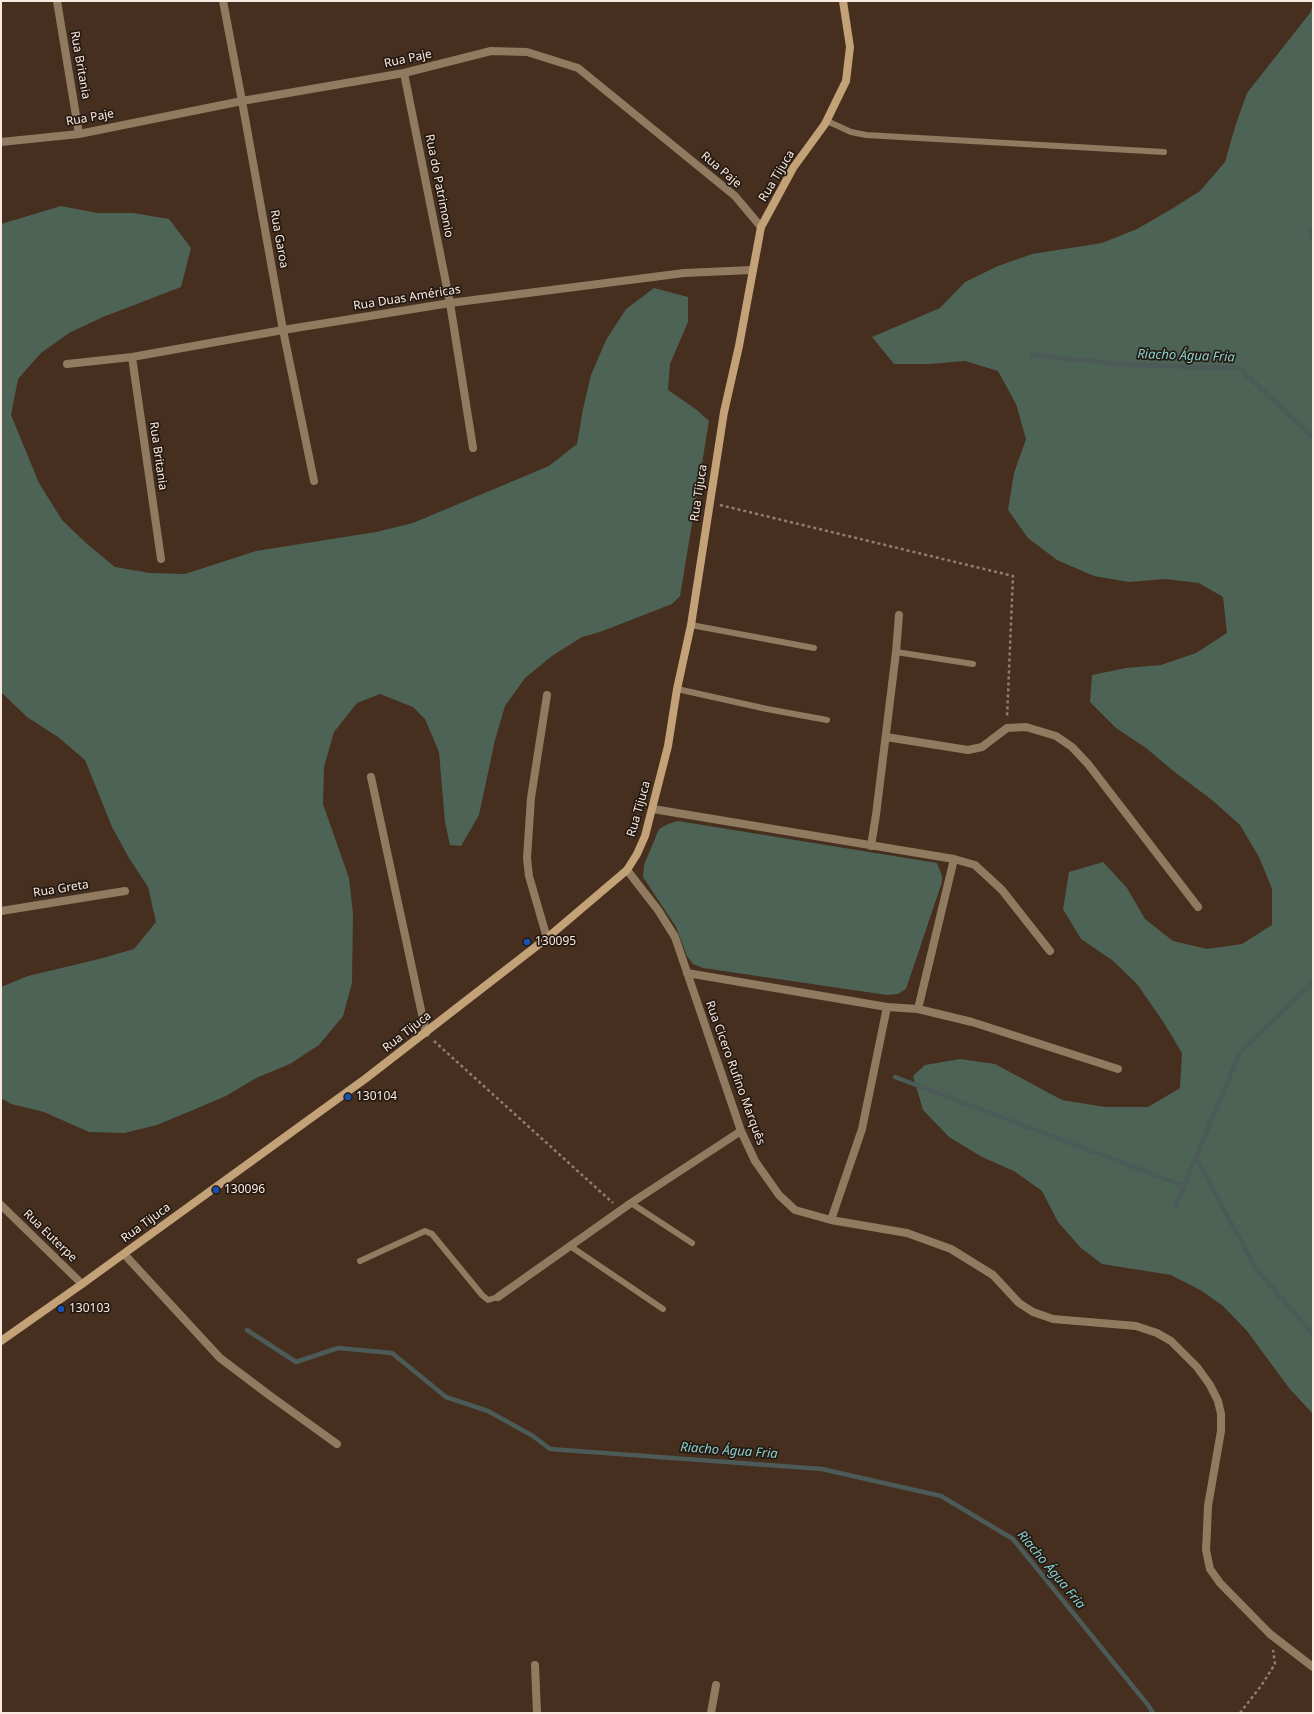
<!DOCTYPE html>
<meta charset="utf-8">
<style>
body{margin:0}
#map{position:relative;width:1314px;height:1714px;overflow:hidden;background:#462f1e;font-family:"Noto Sans",sans-serif}
canvas{display:block}
.frame{position:absolute;inset:0;border:2px solid #f9e9df;pointer-events:none}
</style>
<div id="map">
<canvas width="1314" height="1714"></canvas>
<div class="frame"></div>
</div>
<script>
const context = document.querySelector('canvas').getContext('2d');
context.lineJoin = 'round';
function fill(path, color) { context.fillStyle = color; context.fill(path, 'evenodd'); }
const shape = rows => new Path2D(rows.map(r => 'M' + r).join(''));
function strokePath(path, color, width, dash) { context.strokeStyle = color; context.lineWidth = width; context.lineCap = dash ? 'butt' : 'round'; context.setLineDash(dash || []); context.stroke(path); }
function write(font, color, halo, rows, align = 'center') {
  context.font = font + ' "Noto Sans",sans-serif'; context.lineWidth = 3.5; context.setLineDash([]); context.textBaseline = 'middle'; context.strokeStyle = halo; context.fillStyle = color; for (const [text, x, y, turn = 0] of rows) {
    context.save(); context.translate(x, y); context.rotate((+turn || 0) * Math.PI / 180); context.textAlign = isNaN(turn) ? turn : align; if (halo) context.strokeText(text, 0, 0); context.fillText(text, 0, 0); context.restore();
  }
}
fill(shape([
 [1313,5,1313,1414,1289,1388,1247,1331,1223,1306,1202,1291,1171,1275,1102,1264,1081,1248,1058,1222,1042,1191,1014,1171,982,1157,949,1137,923,1110,913,1076,925,1065,960,1059,995,1064,1062,1100,1105,1107,1148,1107,1180,1088,1182,1053,1164,1023,1137,984,1112,960,1081,939,1063,909,1069,872,1103,862,1127,888,1145,919,1173,941,1207,949,1242,944,1272,925,1272,889,1259,857,1240,825,1212,800,1172,770,1146,748,1116,728,1090,702,1092,675,1126,668,1161,665,1196,653,1227,633,1223,597,1199,583,1165,579,1129,582,1094,576,1057,560,1028,538,1008,510,1014,473,1026,439,1016,404,998,371,965,361,930,364,894,364,872,337,940,308,965,282,998,266,1032,254,1102,243,1137,229,1170,210,1200,191,1225,162,1235,127,1247,93,1310,13],
 [61,206,97,213,133,213,169,219,191,248,181,287,103,317,69,333,41,353,18,379,11,415,39,483,62,520,87,544,115,567,150,573,185,574,256,551,376,532,413,523,549,466,577,444,583,409,591,375,606,340,626,309,654,288,688,297,688,322,670,364,668,390,697,410,709,421,680,596,672,604,600,632,582,637,552,656,525,678,505,706,495,740,479,815,461,846,450,845,445,822,439,752,425,719,413,707,380,694,357,703,334,732,324,767,323,804,349,878,353,913,352,983,343,1016,319,1045,290,1064,256,1078,226,1096,193,1110,157,1125,124,1133,89,1132,44,1112,11,1104,1,1098,1,987,28,976,99,959,134,949,156,922,148,887,129,858,112,827,85,760,58,737,27,717,1,692,1,224],
 [678,821,937,863,942,876,942,882,906,989,898,994,887,995,703,968,693,964,687,956,676,927,643,877,644,865,659,829,668,824]
]), '#4c6356');
strokePath(shape([
 [1313,230,1310,232,1313,239],
 [1032,355,1129,365,1239,368,1313,437],
 [895,1077,1184,1186],
 [1196,1157,1256,1269,1313,1334],
 [1175,1207,1240,1052,1313,982],
 [247,1330,296,1362,338,1348,392,1353,446,1397,488,1411,533,1436,550,1449,822,1469,941,1496,1013,1539,1148,1705,1153,1713]
]), '#4c5a58', 4.5);
strokePath(shape([
 [720,505,1013,576,1007,718],
 [434,1041,613,1203],
 [1240,1713,1261,1686,1275,1664,1273,1650]
]), '#927e70', 2.5, [3, 3]);
strokePath(shape([
 [827,121,851,132,866,135,1164,152],
 [691,625,814,648],
 [896,652,973,664],
 [677,689,767,709,827,720],
 [631,1203,692,1243],
 [570,1246,663,1309],
 [360,1261,425,1231,432,1234,482,1295,488,1300,498,1297]
]), '#907b61', 6);
strokePath(shape([
 [57,1,79,134],
 [223,1,242,101,283,330,314,481],
 [404,73,450,303,473,448],
 [1,142,79,134,242,101,404,73,491,51,527,52,578,68,735,196,761,227],
 [132,357,161,559],
 [67,364,132,357,283,330,450,303,684,273,752,270],
 [547,695,531,798,527,858,529,876,547,938],
 [886,737,968,750,982,747,1007,728,1026,727,1056,736,1072,747,1088,764,1198,907],
 [371,777,426,1033],
 [653,809,954,859,975,865,1002,890,1050,951],
 [871,846,876,815,896,652,899,615],
 [627,870,658,910,675,937,741,1131,755,1161,779,1195,795,1210,831,1220,907,1233,951,1249,993,1275,1019,1303,1033,1312,1053,1319,1136,1326,1157,1333,1171,1341,1197,1367,1210,1385,1218,1401,1221,1414,1221,1431,1208,1506,1207,1529,1206,1550,1210,1569,1220,1583,1270,1634,1313,1667],
 [1,911,125,891],
 [687,973,887,1007,918,1009,972,1022,1118,1069],
 [918,1009,954,859],
 [1,1205,82,1284],
 [831,1220,862,1129,887,1007],
 [124,1254,220,1358,269,1395,337,1444],
 [498,1297,631,1203,741,1131],
 [535,1665,537,1713],
 [711,1713,716,1685]
]), '#907b61', 8);
strokePath(shape([
 [1,1341,82,1284,365,1079,547,938,627,870,637,854,645,836,668,746,677,689,691,625,724,412,739,346,761,227,793,168,825,124,846,81,850,47,843,1]
]), '#c3a278', 8);
for (const [x, y, r, color] of [
 [527,942,4,"#1a4fb4"],
 [348,1097,4,"#1a4fb4"],
 [216,1190,4,"#1a4fb4"],
 [61,1309,4,"#1a4fb4"]
]) { const dot = new Path2D(); dot.arc(x, y, r, 0, 2 * Math.PI); context.fillStyle = color; context.fill(dot); strokePath(dot, '#241a12', 1.5); }
write('12px', '#f9e9df', '#241a12', [
 ["Rua Paje",408,59,-12],
 ["Rua Britania",80,65,80],
 ["Rua Paje",90,118,-10],
 ["Rua Paje",721,170,40],
 ["Rua Tijuca",777,176,-59],
 ["Rua do Patrimonio",439,186,79],
 ["Rua Garoa",279,239,80],
 ["Rua Duas Américas",407,298,-9],
 ["Rua Britania",158,456,82],
 ["Rua Tijuca",699,493,-81],
 ["Rua Tijuca",639,809,-74],
 ["Rua Greta",61,889,-9],
 ["Rua Tijuca",407,1032,-38],
 ["Rua Cicero Rufino Marquês",735,1073,70],
 ["Rua Tijuca",146,1223,-36],
 ["Rua Euterpe",50,1236,44]
]);
write('12px', '#f9e9df', '#241a12', [
 ["130095",535,942],
 ["130104",356,1097],
 ["130096",224,1190],
 ["130103",69,1309]
], 'left');
write('italic 13px', '#88d0d1', '#241a12', [
 ["Riacho Água Fria",1186,356,2],
 ["Riacho Água Fria",729,1451,4],
 ["Riacho Água Fria",1051,1570,50]
]);
</script>
